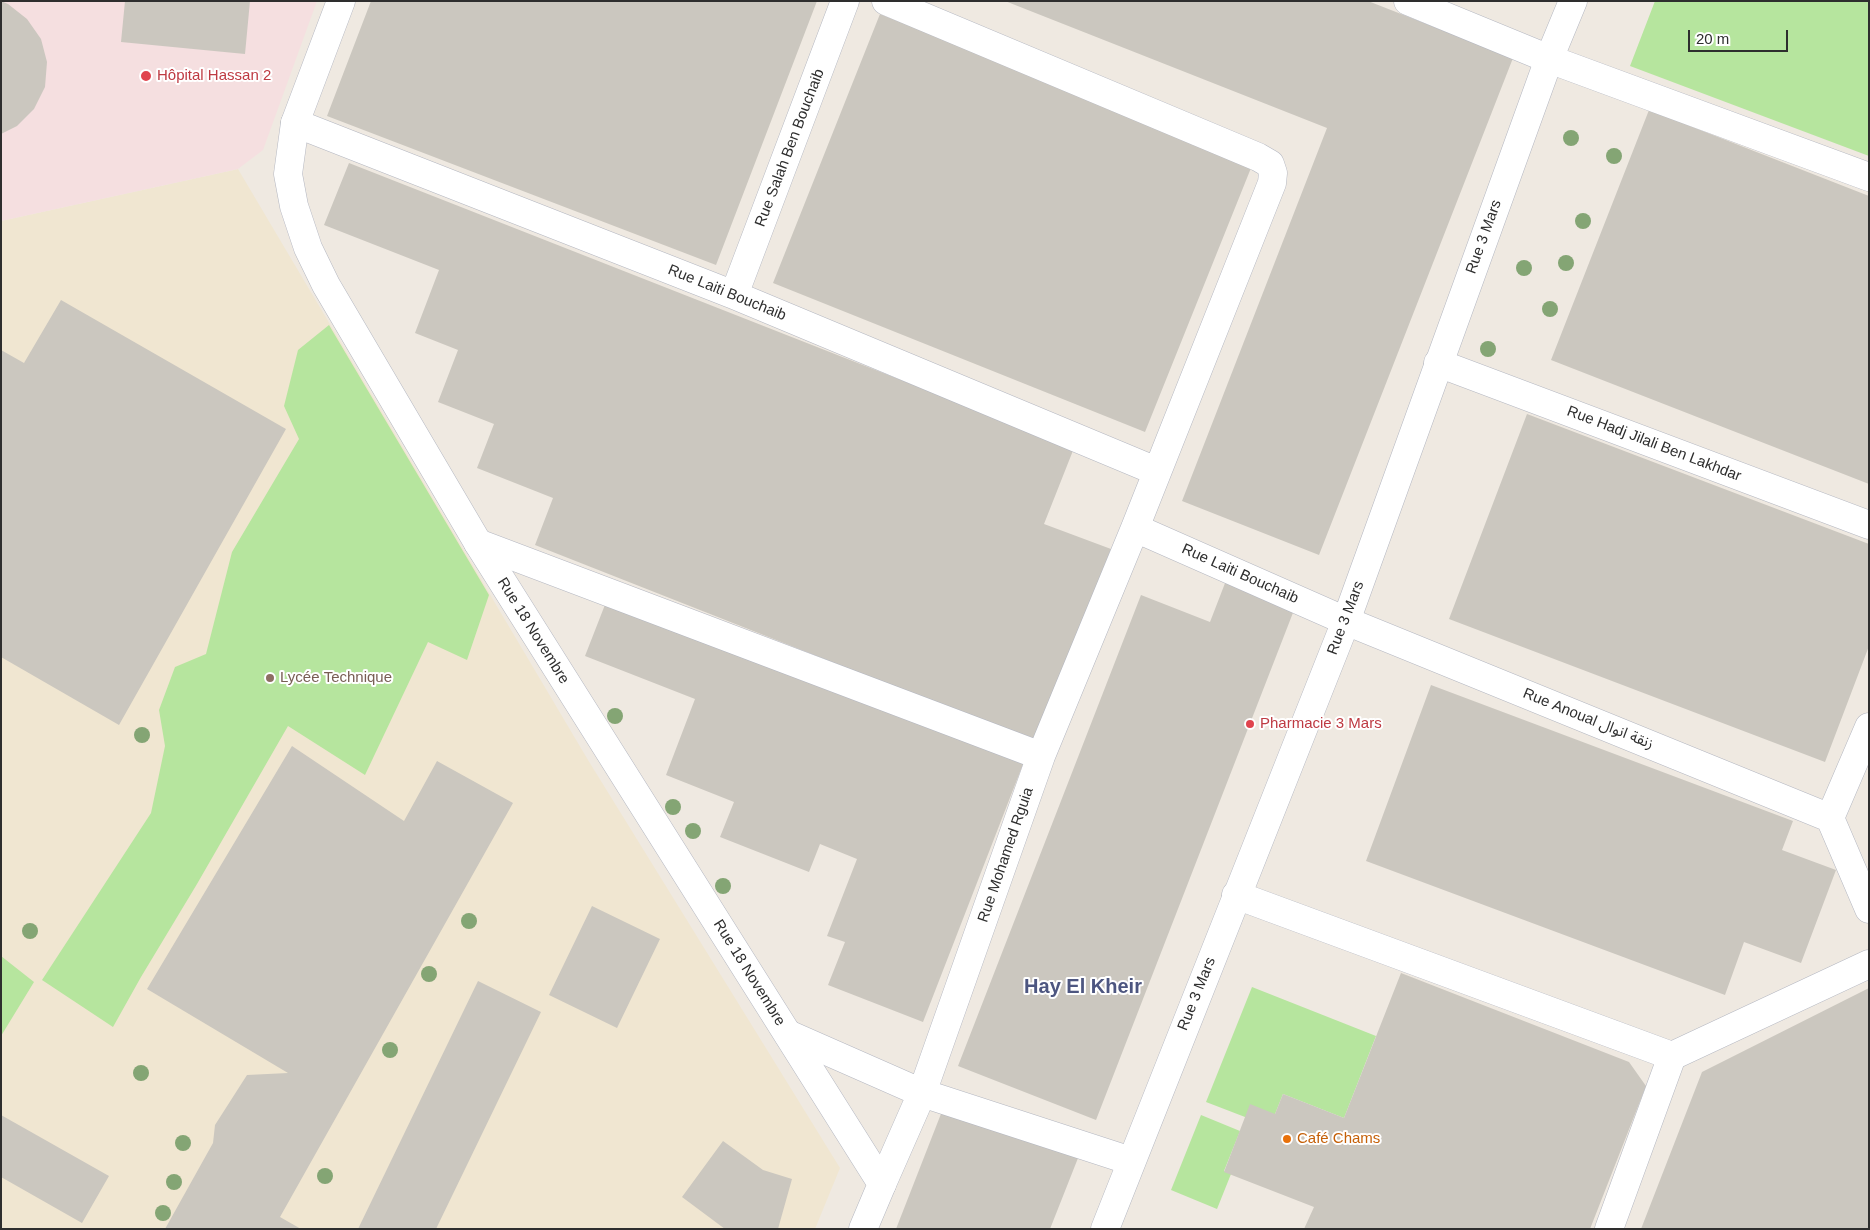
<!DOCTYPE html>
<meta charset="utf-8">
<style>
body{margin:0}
#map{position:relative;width:1870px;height:1230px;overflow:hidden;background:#efe9e1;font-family:Arial,sans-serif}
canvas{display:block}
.frame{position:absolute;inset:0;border:2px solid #2e2e2e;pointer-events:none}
.scale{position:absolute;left:1688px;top:30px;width:100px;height:22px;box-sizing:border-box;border:2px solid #2e2e2e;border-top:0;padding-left:6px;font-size:15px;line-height:18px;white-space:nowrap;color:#2e2e2e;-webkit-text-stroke:4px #fff;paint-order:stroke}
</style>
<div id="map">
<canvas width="1870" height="1230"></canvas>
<div class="frame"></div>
<div class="scale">20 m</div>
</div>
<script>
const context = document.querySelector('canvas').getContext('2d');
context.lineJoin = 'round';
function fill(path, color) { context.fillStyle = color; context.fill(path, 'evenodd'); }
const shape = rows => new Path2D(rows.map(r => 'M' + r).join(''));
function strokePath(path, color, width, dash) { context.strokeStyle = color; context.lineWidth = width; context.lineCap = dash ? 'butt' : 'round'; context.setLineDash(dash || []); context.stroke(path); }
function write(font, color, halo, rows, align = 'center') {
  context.font = font + ' Arial,"Noto Sans Arabic",sans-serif'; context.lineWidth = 4; context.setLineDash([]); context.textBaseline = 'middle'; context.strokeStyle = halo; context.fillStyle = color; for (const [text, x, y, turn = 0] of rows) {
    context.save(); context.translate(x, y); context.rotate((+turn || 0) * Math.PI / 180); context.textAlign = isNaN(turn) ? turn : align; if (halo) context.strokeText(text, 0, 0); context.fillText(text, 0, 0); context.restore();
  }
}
fill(shape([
 [238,169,588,760,840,1168,815,1229,1,1229,1,221]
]), '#f0e6d1');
fill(shape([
 [1,1,317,1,263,150,238,169,1,221]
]), '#f5dfe0');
fill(shape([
 [1655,1,1869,1,1869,156,1630,66],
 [329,325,489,595,467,660,428,642,365,775,288,726,197,884,141,977,113,1027,42,980,151,813,165,746,159,710,175,667,206,654,232,552,299,439,284,406,298,350],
 [1,956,34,982,1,1036],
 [1252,987,1376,1036,1344,1118,1283,1094,1275,1114,1245,1117,1206,1102],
 [1201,1115,1240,1131,1224,1171,1231,1174,1217,1209,1171,1190]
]), '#b6e59e');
fill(shape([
 [1,1,8,4,27,19,41,39,47,62,45,87,34,109,17,126,1,134],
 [125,1,250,1,245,54,121,42],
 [371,1,817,1,716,265,327,116],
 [1005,1,1368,1,1513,58,1319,555,1182,501,1327,128],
 [880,14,1253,163,1145,432,773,283],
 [1649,110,1869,196,1869,484,1551,360],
 [349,163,1074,448,1044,524,1111,549,1035,742,535,545,553,498,477,468,494,424,438,402,458,350,415,333,439,270,324,225],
 [61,300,286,429,119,725,1,657,1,350,24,363],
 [1527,414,1869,544,1869,646,1825,762,1449,619],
 [1227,578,1296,605,1096,1120,958,1066,1141,595,1210,622],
 [608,597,1025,759,923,1022,828,985,845,942,827,936,857,859,820,844,809,872,720,837,734,802,666,775,695,699,585,656],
 [1431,685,1793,821,1782,850,1836,870,1801,963,1744,942,1725,995,1366,861],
 [292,746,404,821,437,761,513,803,280,1217,301,1229,165,1229,213,1143,215,1125,247,1075,288,1073,147,989],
 [592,906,660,939,617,1028,549,995],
 [1401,973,1629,1062,1646,1086,1590,1229,1304,1229,1314,1207,1224,1172,1250,1104,1275,1114,1283,1094,1344,1118],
 [478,981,541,1012,436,1229,358,1229],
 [1869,988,1869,1229,1641,1229,1702,1072],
 [946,1101,1080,1153,1050,1229,896,1229],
 [1,1115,109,1176,82,1223,1,1177],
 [723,1141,763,1170,792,1179,778,1229,725,1229,682,1197]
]), '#cbc7bf');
const minor = shape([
 [1408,1,1549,59,1869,177],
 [295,123,734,295,1156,471],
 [734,295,845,1],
 [1438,363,1869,525],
 [1135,528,1346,621,1830,818],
 [478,543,1041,756],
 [1869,727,1830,818,1869,909],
 [1236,895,1672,1056,1869,964],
 [788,1034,922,1093,1131,1161],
 [882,1184,922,1093,1041,756,1135,528,1272,183,1273,173,1270,164,1258,157,886,1],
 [1609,1229,1672,1056]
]);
const tertiary = shape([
 [341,1,295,123,288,174,294,206,308,248,326,285,478,543,882,1184,863,1229],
 [1105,1229,1346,621,1549,59,1573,1]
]);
strokePath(minor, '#b4b7c1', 29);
strokePath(tertiary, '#b4b7c1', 29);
strokePath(minor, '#fff', 28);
strokePath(tertiary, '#fff', 28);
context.fillStyle = '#84a574';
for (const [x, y] of [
 [1571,138],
 [1614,156],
 [1583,221],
 [1566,263],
 [1524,268],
 [1550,309],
 [1488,349],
 [615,716],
 [142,735],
 [673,807],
 [693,831],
 [723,886],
 [469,921],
 [30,931],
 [429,974],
 [390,1050],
 [141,1073],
 [183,1143],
 [325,1176],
 [174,1182],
 [163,1213]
]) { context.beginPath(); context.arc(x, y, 8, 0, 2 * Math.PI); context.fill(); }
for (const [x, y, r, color] of [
 [146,76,6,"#e0444e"],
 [270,678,5,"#8d6e63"],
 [1250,724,5,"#e0444e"],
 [1287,1139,5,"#e8710a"]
]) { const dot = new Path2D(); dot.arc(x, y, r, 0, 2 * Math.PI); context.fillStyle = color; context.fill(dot); strokePath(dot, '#fff', 2); }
write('15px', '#be3a42', '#fff', [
 ["Hôpital Hassan 2",157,76],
 ["Pharmacie 3 Mars",1260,724]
], 'left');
write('15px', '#2e2e2e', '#fff', [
 ["Rue Salah Ben Bouchaib",790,148,-69],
 ["Rue 3 Mars",1484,237,-70],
 ["Rue Laiti Bouchaib",727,293,22],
 ["Rue Hadj Jilali Ben Lakhdar",1654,444,21],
 ["Rue Laiti Bouchaib",1240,574,24],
 ["Rue 3 Mars",1346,618,-69],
 ["Rue 18 Novembre",533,631,58],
 ["Rue Anoual زنقة انوال",1588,719,22],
 ["Rue Mohamed Rguia",1006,855,-71],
 ["Rue 18 Novembre",749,973,58],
 ["Rue 3 Mars",1197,994,-68]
]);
write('15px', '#785e54', '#fff', [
 ["Lycée Technique",280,678]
], 'left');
write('15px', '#c56008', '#fff', [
 ["Café Chams",1297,1139]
], 'left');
write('bold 20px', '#4d5680', '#fff', [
 ["Hay El Kheir",1083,987]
]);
</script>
